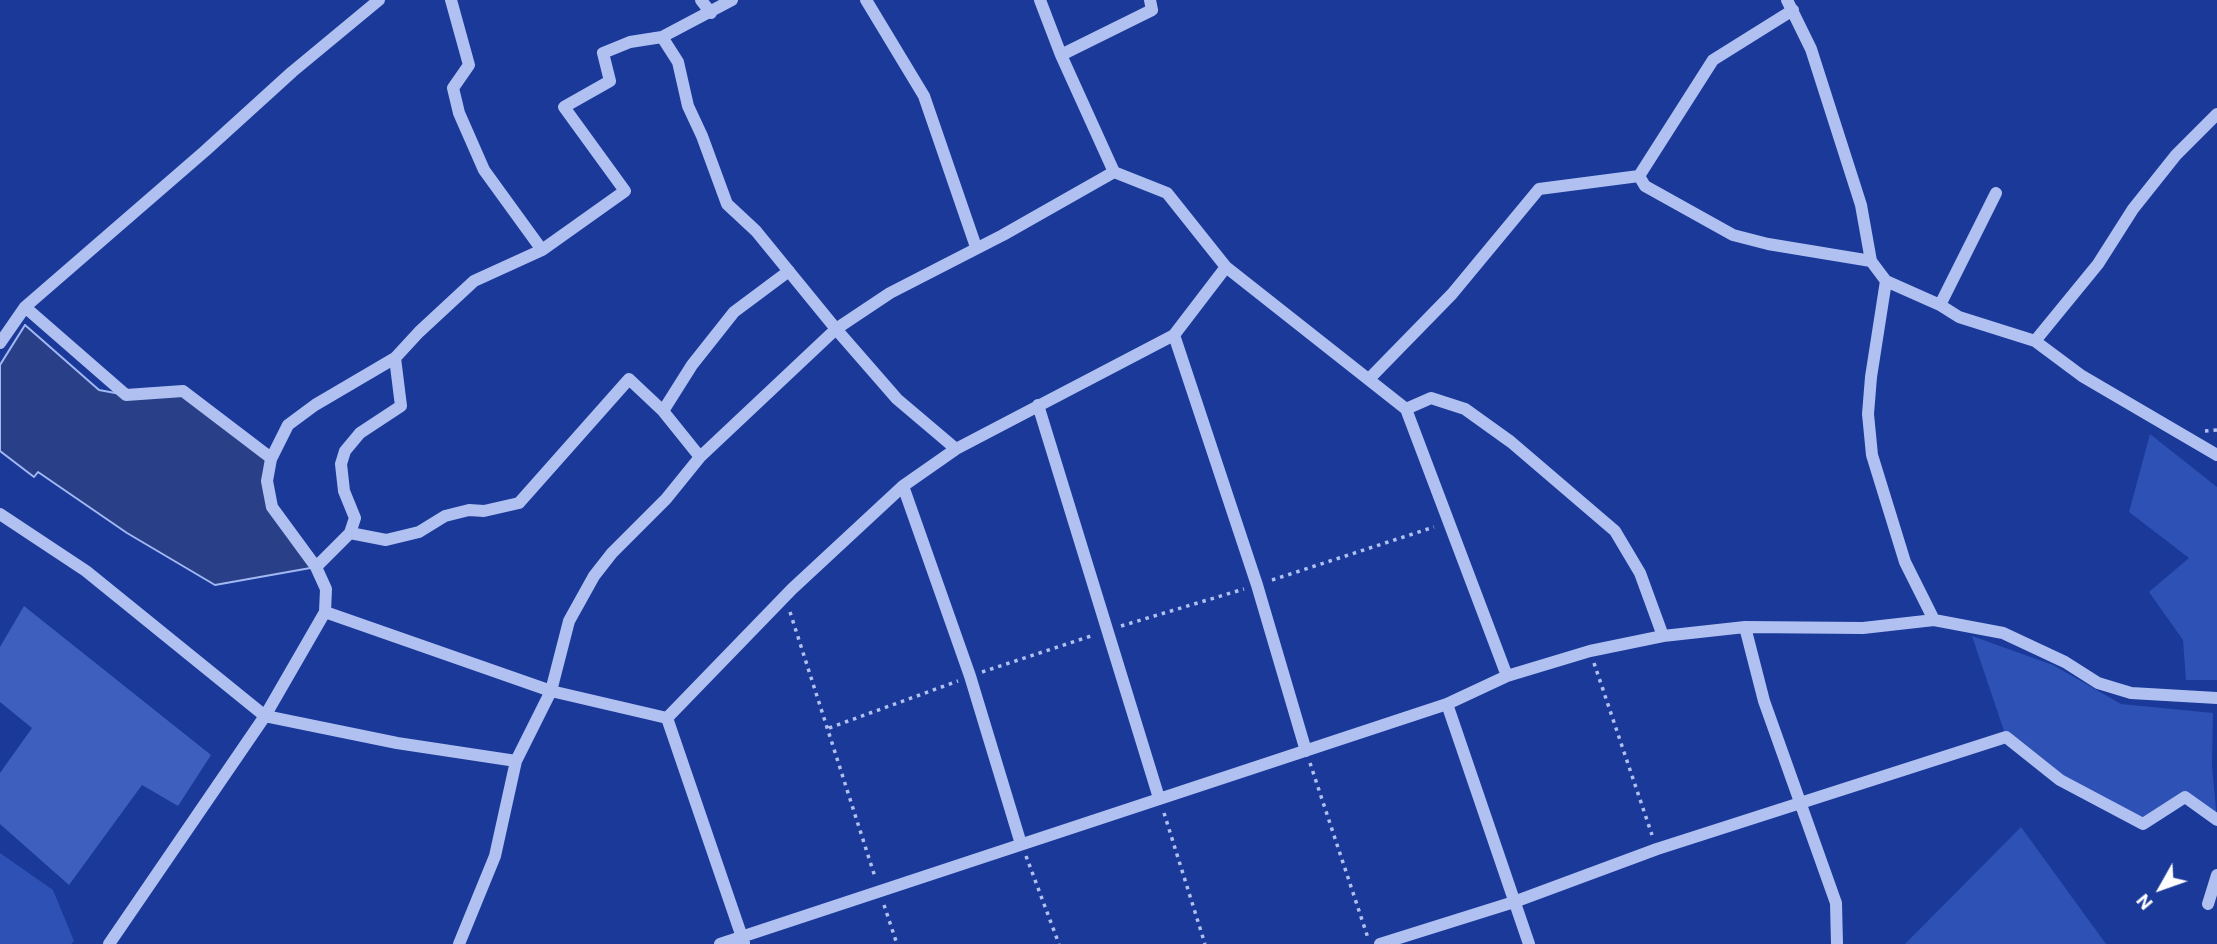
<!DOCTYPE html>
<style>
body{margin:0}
#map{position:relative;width:2217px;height:944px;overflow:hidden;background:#1a3999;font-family:Roboto,sans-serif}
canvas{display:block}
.north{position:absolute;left:2126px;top:853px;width:70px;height:70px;-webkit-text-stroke:5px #1a3999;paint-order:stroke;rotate:230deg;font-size:19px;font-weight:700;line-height:28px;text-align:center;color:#fff}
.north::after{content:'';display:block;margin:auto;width:24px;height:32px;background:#fff;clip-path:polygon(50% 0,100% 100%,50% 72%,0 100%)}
</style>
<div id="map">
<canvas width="2217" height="944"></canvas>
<div class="north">N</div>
</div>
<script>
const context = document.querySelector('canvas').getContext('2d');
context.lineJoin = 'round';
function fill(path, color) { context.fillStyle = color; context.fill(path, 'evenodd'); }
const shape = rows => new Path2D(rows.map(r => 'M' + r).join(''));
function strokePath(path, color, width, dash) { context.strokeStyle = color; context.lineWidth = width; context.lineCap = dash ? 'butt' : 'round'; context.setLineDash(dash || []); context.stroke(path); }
fill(shape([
 [2150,434,2217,487,2217,680,2186,680,2183,640,2149,592,2189,558,2129,512],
 [1972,636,2053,665,2121,704,2213,713,2212,766,2217,820,2185,798,2143,824,2060,780,2006,737],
 [2021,827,2106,944,1905,944],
 [0,853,53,890,74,941,71,944,0,944]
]), '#2e51b6');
const water = shape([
 [25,325,99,390,126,395,183,391,271,458,272,507,316,567,215,585,127,533,38,472,34,477,0,451,0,365,25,325]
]);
fill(water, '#294089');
strokePath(water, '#a2b8f3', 2);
fill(shape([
 [24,606,211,755,178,806,142,785,69,885,0,824,0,773,32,728,0,702,0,647]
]), '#3e5fbe');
strokePath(shape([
 [2205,431,2217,430],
 [1272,580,1434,527],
 [790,612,875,877],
 [1121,626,1244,589],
 [1594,663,1652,835],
 [982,672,1094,635],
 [829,728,958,681],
 [1310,763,1368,938],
 [1164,813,1205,944],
 [1026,856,1059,944],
 [884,905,897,944]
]), '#afc0f1', 3.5, [3.5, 5]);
strokePath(shape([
 [451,0,469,65,453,88,459,113,484,170,542,250],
 [701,0,711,13],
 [866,0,924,96,976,247],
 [1040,0,1061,55,1114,172,1167,193,1226,267,1406,409,1507,676],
 [1787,0,1811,49,1861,205,1871,261,1886,281,1940,305,1959,317,2035,341,2082,376,2217,455],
 [662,37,678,62,688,106,702,136,727,204,756,231,836,329,897,399,956,449],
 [1061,55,1152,10,1150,0],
 [1639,176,1645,186,1733,235,1768,244,1871,261],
 [1886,281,1871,377,1868,414,1872,455,1905,562,1934,620],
 [1940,305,1996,193],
 [25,307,126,395,183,391,271,458],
 [1174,335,1257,585,1306,751],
 [2035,341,2098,264,2133,209,2176,155,2217,114],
 [0,343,25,307,205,151,292,72,379,0],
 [1369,379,1452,294,1539,189,1639,176,1713,60,1793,10],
 [1038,405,1159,798],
 [1406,409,1431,398,1465,409,1511,442,1615,531,1640,573,1663,636],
 [700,457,663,411,692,365,734,312,789,271],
 [903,486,970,676,1021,844],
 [0,514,86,571,265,716,397,743,516,761],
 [350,533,386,540,419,532,445,516,469,510,484,511,519,503,629,379,663,411],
 [316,567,272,507,267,481,271,459,288,425,315,405,395,358],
 [325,612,551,691,667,718],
 [1745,627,1764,701,1836,903,1837,944],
 [1447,704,1529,944],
 [667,718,792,589,903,486,956,449,1174,335,1226,267],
 [667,718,744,943],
 [2208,904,2217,875],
 [109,944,265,716,325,612,326,589,316,567,350,533,355,518,344,491,341,464,345,451,360,433,401,406,395,358,419,332,474,281,542,250,625,191,564,107,610,81,603,53,630,42,662,37,732,0],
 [459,944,495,856,516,761,551,691,569,621,594,576,612,553,666,499,700,457,836,329,890,293,1003,235,1114,172],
 [720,944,1447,704,1507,676,1590,651,1663,636,1745,627,1863,628,1934,620,2003,633,2065,662,2098,683,2131,693,2217,698],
 [1380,944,1514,902,1657,849,2006,737,2060,780,2143,824,2185,797,2217,820]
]), '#afc0f1', 12);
</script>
